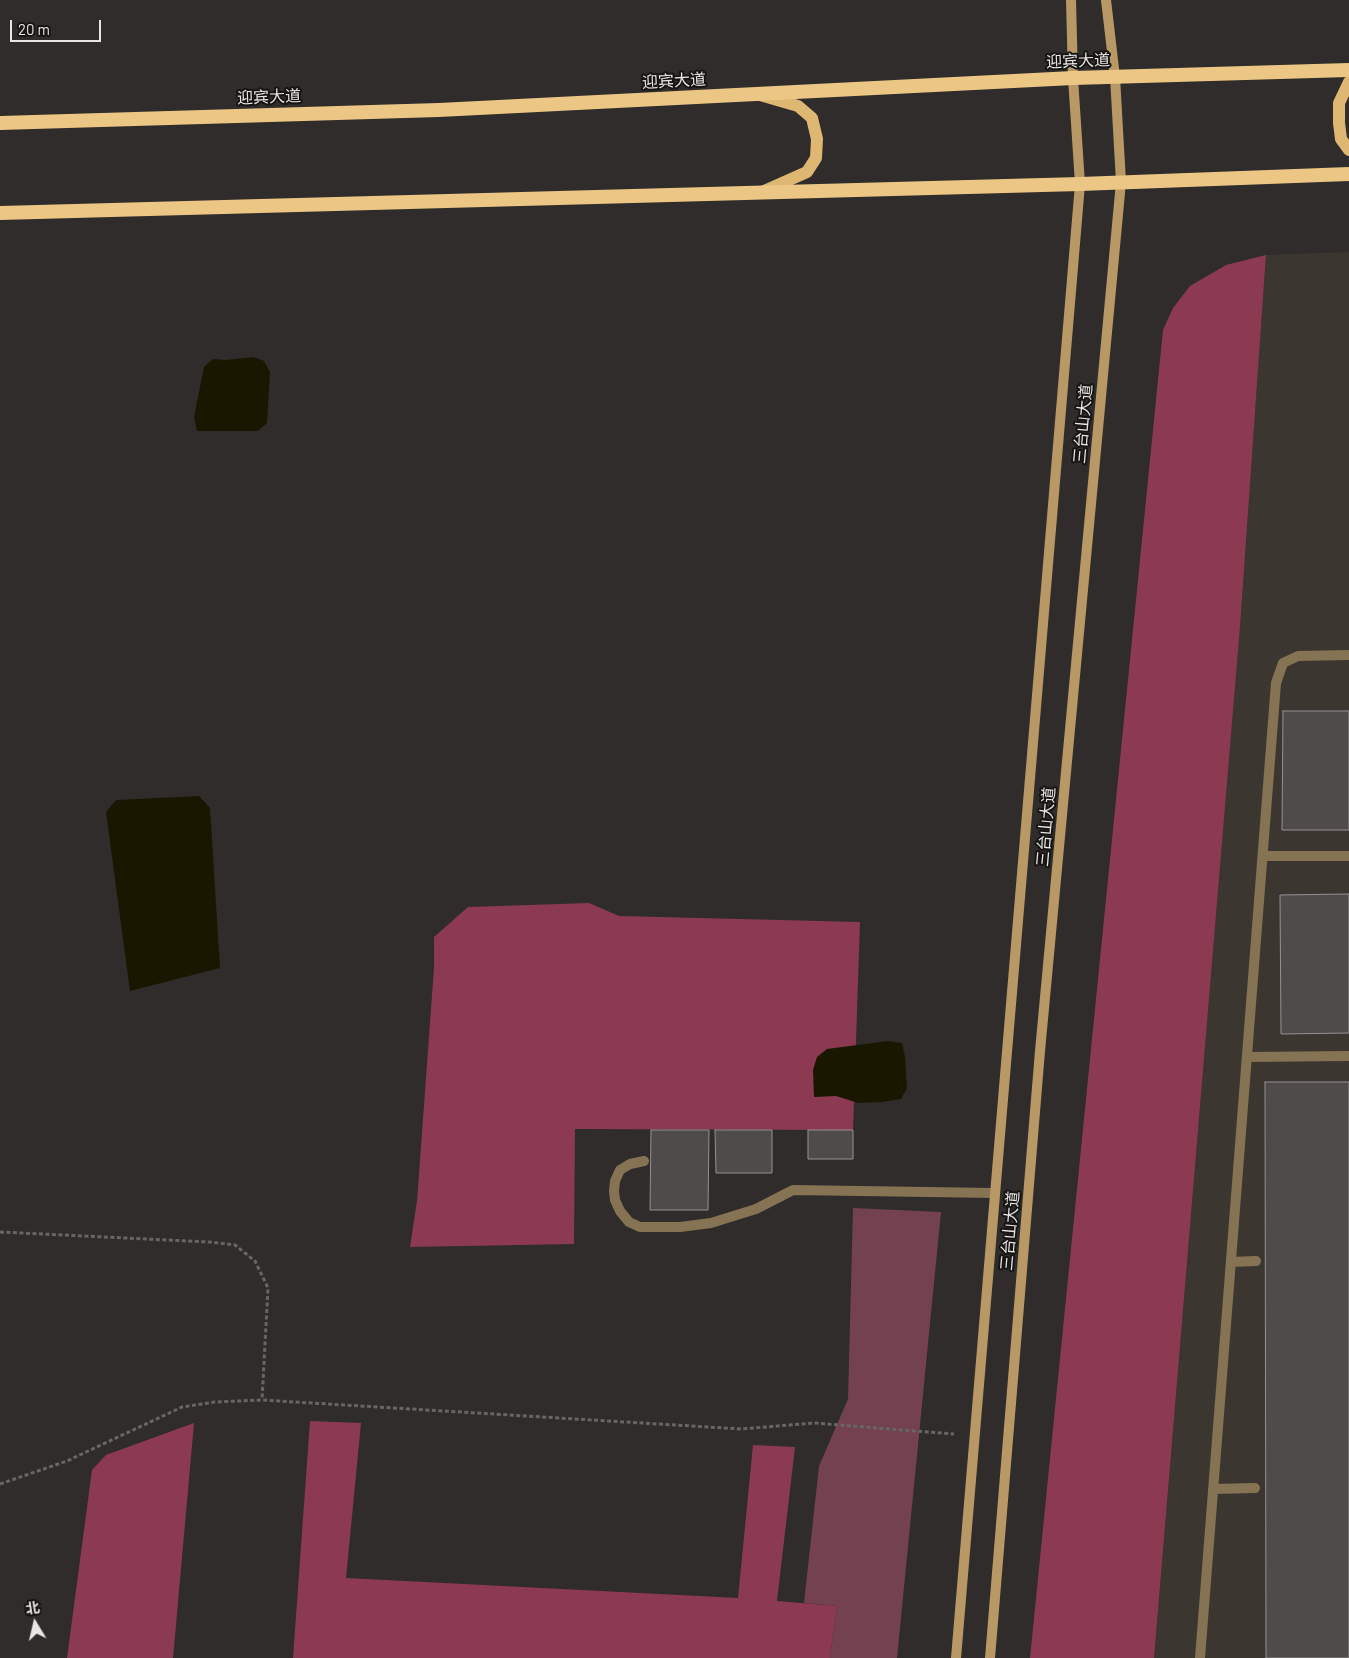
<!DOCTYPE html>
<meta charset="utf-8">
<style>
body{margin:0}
#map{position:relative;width:1349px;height:1658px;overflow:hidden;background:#2f2c2b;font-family:Barlow,"Noto Sans SC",sans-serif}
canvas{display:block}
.north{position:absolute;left:10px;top:1598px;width:50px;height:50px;-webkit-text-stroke:4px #161514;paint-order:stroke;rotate:351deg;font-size:14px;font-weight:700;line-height:20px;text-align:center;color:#e7e6e5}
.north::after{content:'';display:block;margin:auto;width:18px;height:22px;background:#e7e6e5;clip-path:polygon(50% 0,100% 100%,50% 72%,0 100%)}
.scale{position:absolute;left:10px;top:20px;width:91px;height:22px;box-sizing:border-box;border:2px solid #e7e6e5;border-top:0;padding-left:6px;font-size:15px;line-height:18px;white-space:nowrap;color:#e7e6e5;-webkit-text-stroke:4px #161514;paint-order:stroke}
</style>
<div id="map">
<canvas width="1349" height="1658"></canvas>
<div class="north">北</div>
<div class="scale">20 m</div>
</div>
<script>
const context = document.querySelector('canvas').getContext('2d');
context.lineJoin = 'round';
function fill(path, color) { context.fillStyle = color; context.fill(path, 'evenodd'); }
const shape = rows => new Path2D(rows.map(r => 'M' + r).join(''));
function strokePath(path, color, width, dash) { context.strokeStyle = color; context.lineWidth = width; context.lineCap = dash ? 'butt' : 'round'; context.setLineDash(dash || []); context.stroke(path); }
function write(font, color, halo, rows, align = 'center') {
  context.font = font + ' Barlow,"Noto Sans SC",sans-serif'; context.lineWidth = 4; context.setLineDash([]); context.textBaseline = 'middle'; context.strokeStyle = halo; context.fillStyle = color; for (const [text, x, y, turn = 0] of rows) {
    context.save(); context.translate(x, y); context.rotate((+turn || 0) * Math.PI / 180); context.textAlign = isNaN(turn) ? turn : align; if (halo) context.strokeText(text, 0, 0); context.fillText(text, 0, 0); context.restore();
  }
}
fill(shape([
 [1349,252,1349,1658,1154,1658,1240,627,1266,255]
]), '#3c3631');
fill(shape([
 [853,1208,941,1212,897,1658,830,1658,837,1606,804,1603,819,1466,848,1399]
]), '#73424e');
fill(shape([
 [1266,255,1240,627,1154,1658,1030,1658,1163,330,1173,308,1190,286,1226,265],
 [589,903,619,916,860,922,853,1130,575,1129,574,1244,410,1247,417,1201,434,968,434,937,468,907],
 [310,1421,361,1423,346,1578,738,1598,753,1445,795,1447,777,1601,837,1606,830,1658,293,1658],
 [194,1423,173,1658,67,1658,92,1470,106,1455]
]), '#8c3a52');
fill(shape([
 [254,357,264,361,270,372,267,423,258,431,197,431,194,417,204,367,213,359,226,360],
 [199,796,210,808,220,968,130,991,106,812,116,800],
 [888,1041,902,1043,905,1057,907,1088,901,1099,882,1102,858,1103,836,1096,814,1097,813,1070,817,1057,827,1049]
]), '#191700');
const building = shape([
 [1283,711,1349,711,1349,830,1282,830,1283,711],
 [1349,894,1349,1033,1281,1034,1280,895,1349,894],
 [1265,1082,1349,1082,1349,1658,1266,1658,1265,1082],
 [651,1130,709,1130,708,1210,650,1210,651,1130],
 [715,1130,772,1130,772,1173,716,1173,715,1130],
 [808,1130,853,1130,853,1159,808,1159,808,1130]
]);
fill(building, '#4e4b4a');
strokePath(building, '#969292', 1);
strokePath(shape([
 [0,1232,209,1242,235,1245,255,1261,268,1288,262,1400],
 [0,1484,67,1461,182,1407,215,1402,262,1400,741,1429,814,1423,954,1434]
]), '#686665', 3, [4, 2.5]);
strokePath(shape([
 [1263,856,1349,856],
 [1247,1057,1349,1056],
 [644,1161,630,1164,620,1170,615,1181,614,1191,615,1200,620,1211,629,1222,640,1227,680,1227,711,1223,756,1209,793,1190,995,1193],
 [1231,1262,1256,1261],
 [1213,1489,1255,1488],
 [1200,1658,1276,683,1283,663,1298,656,1349,655]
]), '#857353', 10);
strokePath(shape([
 [956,1658,1080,184,1073,78,1071,0],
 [990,1658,1040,1051,1121,182,1115,77,1106,0]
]), '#b89965', 10);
strokePath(shape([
 [1349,82,1339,103,1339,123,1341,139,1349,150],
 [760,95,798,106,812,118,817,139,816,158,807,172,762,192]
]), '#deb773', 12);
strokePath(shape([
 [0,123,439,110,1073,78,1349,70],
 [0,213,1080,184,1349,174]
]), '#ecc684', 14);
write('16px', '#e7e6e5', '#161514', [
 ["迎宾大道",1078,61,-2],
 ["迎宾大道",674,81,-3],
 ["迎宾大道",269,97,-2],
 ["三台山大道",1083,424,-85],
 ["三台山大道",1046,827,-85],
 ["三台山大道",1010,1231,-85]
]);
</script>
